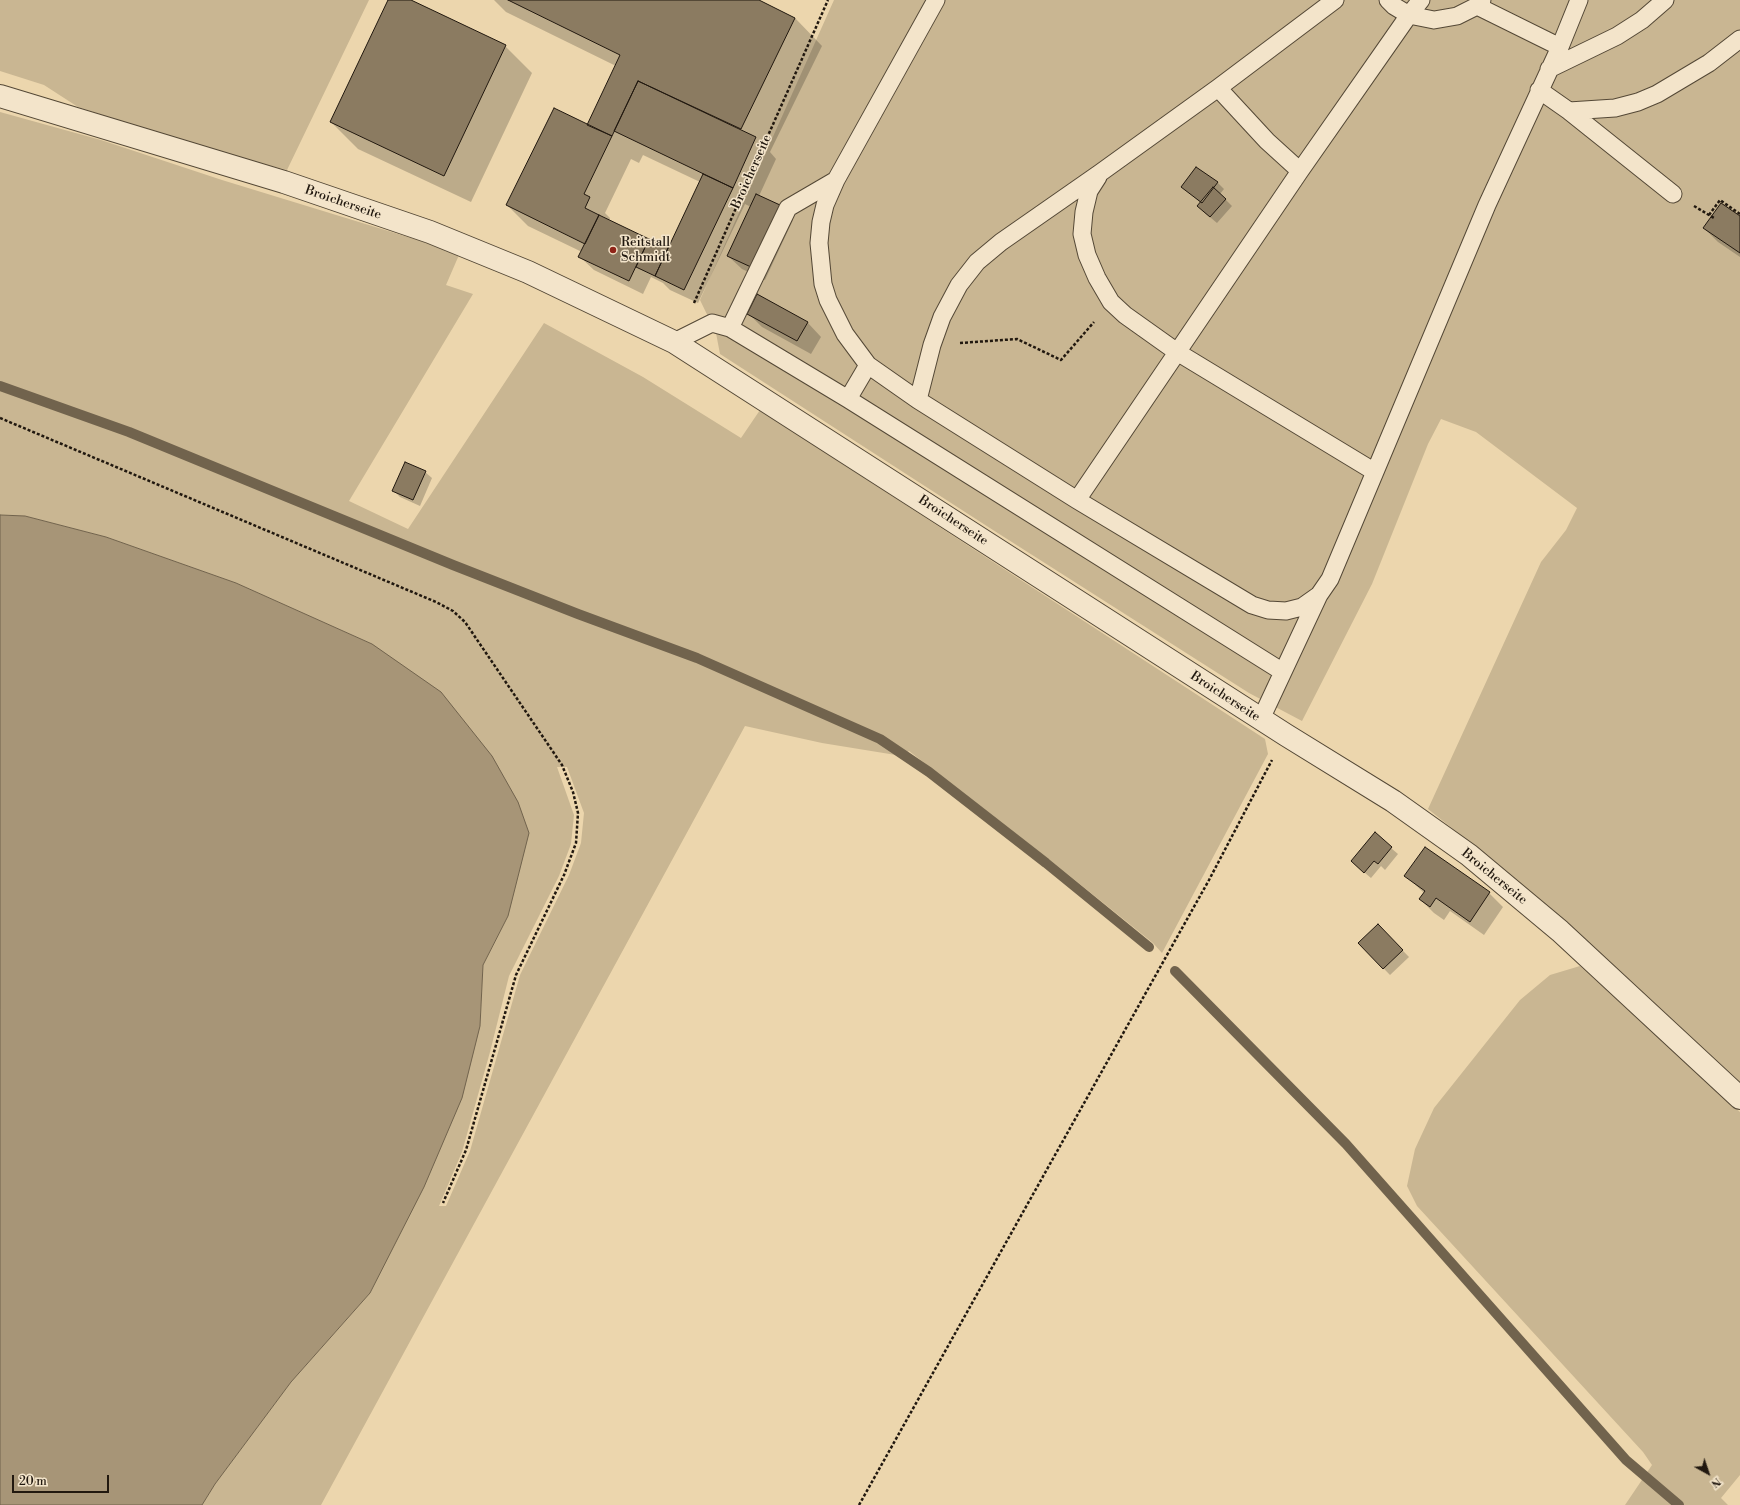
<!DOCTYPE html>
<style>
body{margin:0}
#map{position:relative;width:1740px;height:1505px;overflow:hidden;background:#ecd6ad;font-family:"Libre Bodoni",serif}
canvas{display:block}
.north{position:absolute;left:1688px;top:1453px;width:40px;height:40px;-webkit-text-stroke:3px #f3e4ca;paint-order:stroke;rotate:140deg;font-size:11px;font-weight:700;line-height:16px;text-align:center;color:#21180f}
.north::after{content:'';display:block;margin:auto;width:14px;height:18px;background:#21180f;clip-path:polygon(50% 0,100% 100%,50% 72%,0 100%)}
.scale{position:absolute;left:12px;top:1475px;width:97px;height:18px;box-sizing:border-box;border:2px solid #21180f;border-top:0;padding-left:5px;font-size:12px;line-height:14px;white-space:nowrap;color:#21180f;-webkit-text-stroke:3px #f3e4ca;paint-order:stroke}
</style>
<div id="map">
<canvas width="1740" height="1505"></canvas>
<div class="north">N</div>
<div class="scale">20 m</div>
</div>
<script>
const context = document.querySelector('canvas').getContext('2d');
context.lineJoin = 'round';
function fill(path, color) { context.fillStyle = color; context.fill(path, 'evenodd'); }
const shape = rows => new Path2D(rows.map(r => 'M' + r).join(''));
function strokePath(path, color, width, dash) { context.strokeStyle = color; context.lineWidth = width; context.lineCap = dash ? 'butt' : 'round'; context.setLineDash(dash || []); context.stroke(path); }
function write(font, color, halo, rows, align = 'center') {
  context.font = font + ' "Libre Bodoni",serif'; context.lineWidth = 3; context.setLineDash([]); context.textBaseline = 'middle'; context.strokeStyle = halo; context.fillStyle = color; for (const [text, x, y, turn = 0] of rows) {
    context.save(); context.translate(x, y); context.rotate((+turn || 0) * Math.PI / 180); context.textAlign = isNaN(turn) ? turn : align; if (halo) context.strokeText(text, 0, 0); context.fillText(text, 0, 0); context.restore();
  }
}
fill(shape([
 [0,0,369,0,287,170,203,148,78,107,44,85,0,71],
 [834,0,1740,0,1740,1084,1560,918,1488,857,1428,809,1541,562,1566,530,1577,508,1476,432,1441,419,1428,444,1372,584,1302,721,1249,693,993,530,720,354,716,333,700,300],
 [0,112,101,140,222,180,421,241,459,255,446,285,473,294,349,501,408,529,544,323,643,377,741,438,760,410,1265,739,1268,754,1162,953,1153,943,1050,860,909,751,902,756,822,743,745,726,321,1505,202,1505,215,1484,291,1382,370,1293,480,1026,483,965,508,916,372,644,236,583,106,537,25,516,0,515],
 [557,767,567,767,584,813,581,843,569,875,520,975,470,1151,446,1206,439,1206,462,1152,490,1052,509,976,559,876,571,844,574,815],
 [1580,966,1740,1112,1740,1475,1721,1498,1728,1505,1625,1505,1652,1465,1643,1452,1417,1206,1407,1186,1415,1149,1434,1108,1520,1000,1550,975]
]), '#c9b692');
const water = shape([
 [0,515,25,516,106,537,236,583,372,644,441,692,492,756,518,802,529,833,508,916,483,965,480,1026,462,1098,424,1187,370,1293,291,1382,215,1484,202,1505,0,1505,0,515]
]);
fill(water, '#a79577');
strokePath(water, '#71634d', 1);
fill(shape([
 [389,0,409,0,505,46,532,73,471,202,358,149,331,122],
 [494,0,757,0,795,18,822,46,770,152,776,159,759,196,779,206,793,220,765,280,742,269,728,256,751,207,745,204,698,303,670,290,663,283,651,277,643,294,594,270,580,257,582,252,528,226,507,205,587,126,616,66,506,12],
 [643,155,700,182,668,250,609,221,610,218,605,213,631,159,639,163],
 [1217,182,1224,189,1220,194,1232,206,1217,223,1205,213,1202,204,1183,187],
 [1740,217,1740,257,1718,242,1704,228],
 [758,296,808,323,821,337,811,354,762,327,748,313],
 [425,472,432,478,420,506,400,497,393,490],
 [1391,848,1398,854,1385,870,1381,866,1371,878,1359,868],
 [1425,848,1489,893,1503,907,1484,935,1450,911,1444,920,1434,913,1420,899,1424,893,1406,876],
 [1378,925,1409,957,1390,975,1359,943]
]), '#0003');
strokePath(shape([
 [0,386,129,432,453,565,578,614,697,658,880,739,929,772,1046,863,1149,947],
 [1175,971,1346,1144,1626,1460,1679,1505]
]), '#71634d', 10);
const building = shape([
 [388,0,411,0,506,45,444,176,330,122,388,0],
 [508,0,759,0,795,18,741,129,638,81,612,136,587,125,620,55,508,0],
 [638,81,756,137,733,188,614,131,638,81],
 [554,108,612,136,584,194,590,197,585,208,599,215,585,244,506,205,554,108],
 [1196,167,1218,182,1202,203,1181,187,1196,167],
 [703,174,733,188,684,290,655,276,703,174],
 [1213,187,1226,199,1210,217,1197,206,1213,187],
 [756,194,780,205,751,267,727,256,756,194],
 [1721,203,1740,216,1740,253,1703,228,1721,203],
 [599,215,649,239,629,281,578,257,599,215],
 [649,239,668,248,655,276,636,267,649,239],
 [757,294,808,322,797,341,747,314,757,294],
 [405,462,426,471,413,500,392,491,405,462],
 [1375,832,1392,847,1378,864,1374,861,1364,873,1351,861,1375,832],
 [1425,847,1490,892,1470,922,1436,898,1430,907,1419,899,1425,891,1404,876,1425,847],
 [1378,924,1403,950,1383,969,1358,943,1378,924]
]);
fill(building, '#8b7b61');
strokePath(building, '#21180f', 1);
const lane = shape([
 [936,0,836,180,825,205,821,222,819,243,823,284,828,300,845,334,868,365,918,400,1077,500,1252,605,1268,610,1286,611,1302,607,1319,595],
 [1388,0,1394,6,1409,15,1434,20,1457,16,1477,6,1482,0],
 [1477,6,1560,47],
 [1549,69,1617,36,1642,20,1665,0],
 [1218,88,1267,141,1300,171],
 [1539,90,1569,111,1615,108,1638,102,1657,94,1709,63,1740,39],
 [1569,111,1673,194],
 [1098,177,1089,191,1084,212,1082,234,1087,255,1097,278,1111,302,1125,315,1177,352,1375,472],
 [730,328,788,208,836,180],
 [674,342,712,323,730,328,848,399,1283,672],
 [848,399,868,365],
 [918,400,932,345,942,317,959,285,977,262,1001,242,1100,173,1218,88,1335,0],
 [1077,500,1300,171,1409,15,1421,0],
 [1261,719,1319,595,1330,579,1487,205,1560,47,1579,0]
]);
const street = shape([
 [0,96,284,182,430,232,528,272,674,342,1286,735,1393,801,1469,855,1560,931,1740,1098]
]);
strokePath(lane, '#544836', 19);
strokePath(street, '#544836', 24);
strokePath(shape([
 [1694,206,1714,218],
 [1709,215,1720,200,1740,214],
 [694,303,828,0],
 [960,343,1017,339,1061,360,1094,322],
 [0,418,436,602,453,611,465,622,562,765,573,792,578,813,576,843,564,875,516,975,466,1150,443,1203],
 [859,1505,1209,880,1272,760]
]), '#21180f', 2.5, [3, 2]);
strokePath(lane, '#f3e4ca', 17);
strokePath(street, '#f3e4ca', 22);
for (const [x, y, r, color] of [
 [613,250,4,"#8f2418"]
]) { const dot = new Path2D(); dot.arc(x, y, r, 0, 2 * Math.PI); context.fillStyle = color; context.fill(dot); strokePath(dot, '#f3e4ca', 1.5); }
write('13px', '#21180f', '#f3e4ca', [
 ["Broicherseite",752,172,-66],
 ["Broicherseite",343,203,19],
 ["Broicherseite",953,521,33],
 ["Broicherseite",1225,697,33],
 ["Broicherseite",1494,877,39]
]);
write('13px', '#21180f', '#f3e4ca', [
 ["Reitstall",621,243],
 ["Schmidt",621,258]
], 'left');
</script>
